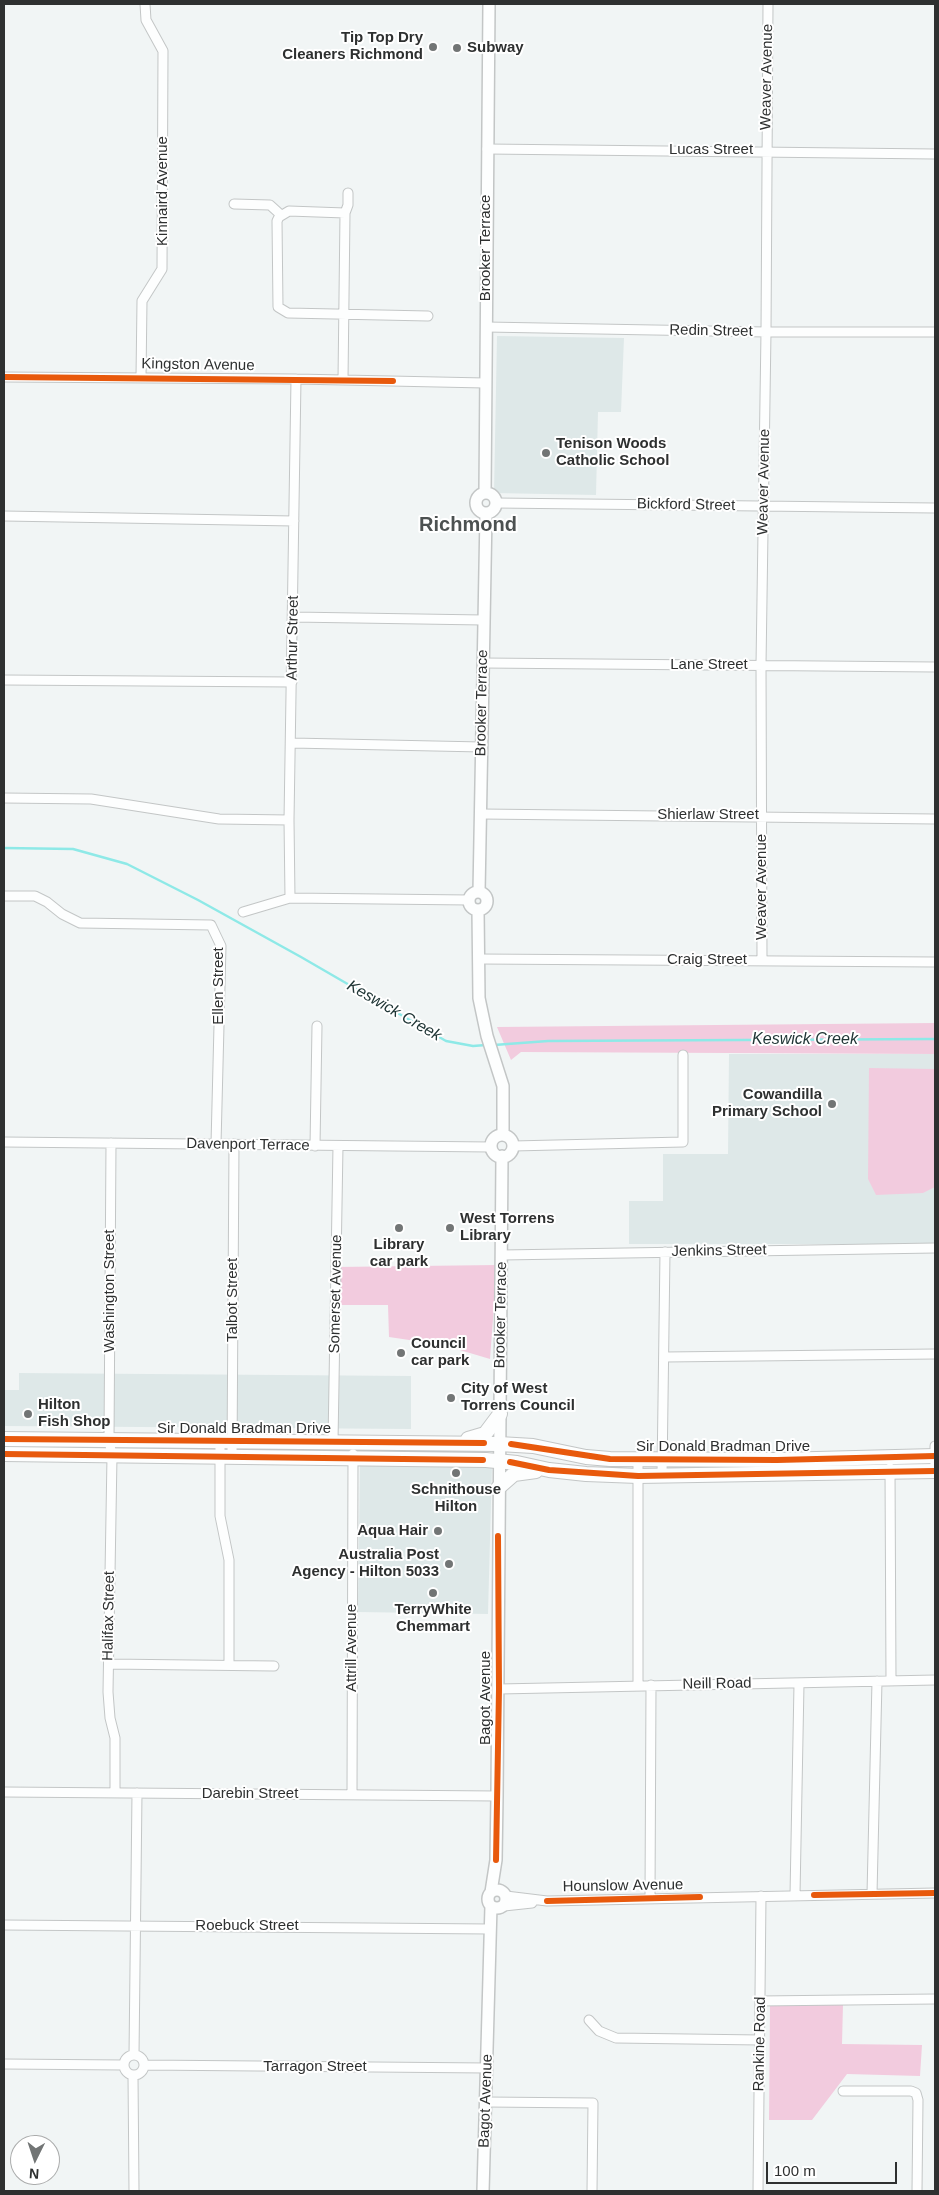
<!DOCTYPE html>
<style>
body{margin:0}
#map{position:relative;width:939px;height:2195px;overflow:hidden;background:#f1f5f5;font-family:Arial,sans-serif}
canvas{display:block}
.frame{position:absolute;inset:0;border:5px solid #2e3030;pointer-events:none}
.north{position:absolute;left:10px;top:2135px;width:50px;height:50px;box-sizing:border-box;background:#fff;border:1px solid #abacac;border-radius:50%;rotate:184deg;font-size:14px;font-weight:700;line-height:20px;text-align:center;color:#2e3030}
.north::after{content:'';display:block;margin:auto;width:18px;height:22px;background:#727575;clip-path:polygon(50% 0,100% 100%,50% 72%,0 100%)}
.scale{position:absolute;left:766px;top:2162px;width:131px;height:22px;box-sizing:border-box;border:2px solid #2e3030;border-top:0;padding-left:6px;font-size:15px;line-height:18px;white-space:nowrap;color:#2e3030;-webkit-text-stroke:4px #fff;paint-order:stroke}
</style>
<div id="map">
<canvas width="939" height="2195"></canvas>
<div class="frame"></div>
<div class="north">N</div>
<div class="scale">100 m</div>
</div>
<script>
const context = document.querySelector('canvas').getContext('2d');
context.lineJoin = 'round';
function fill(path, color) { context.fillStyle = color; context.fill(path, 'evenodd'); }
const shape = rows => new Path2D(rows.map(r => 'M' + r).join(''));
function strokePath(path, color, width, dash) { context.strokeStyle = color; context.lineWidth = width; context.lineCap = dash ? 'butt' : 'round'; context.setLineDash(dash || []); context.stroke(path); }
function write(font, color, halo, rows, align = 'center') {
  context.font = font + ' Arial,sans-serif'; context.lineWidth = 4; context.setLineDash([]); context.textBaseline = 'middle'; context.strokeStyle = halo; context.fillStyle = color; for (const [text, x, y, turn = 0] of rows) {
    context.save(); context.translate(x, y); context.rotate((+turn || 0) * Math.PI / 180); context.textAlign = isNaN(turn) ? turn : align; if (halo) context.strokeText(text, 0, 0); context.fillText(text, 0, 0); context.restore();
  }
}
fill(shape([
 [497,336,624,338,621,412,598,412,596,495,494,493],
 [729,1054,935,1054,935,1244,629,1244,629,1201,663,1201,663,1154,728,1154],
 [19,1373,411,1376,411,1429,4,1426,4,1390,19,1390],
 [360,1462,492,1465,488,1614,358,1612]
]), '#dee8e8');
fill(shape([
 [935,1023,935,1054,521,1052,511,1060,497,1027],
 [869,1068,935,1069,935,1187,923,1193,876,1195,868,1179],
 [497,1265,490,1359,443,1345,389,1337,388,1305,335,1305,336,1267],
 [843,2004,842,2044,922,2045,920,2076,847,2074,812,2120,769,2120,770,2006]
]), '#f2cbde');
strokePath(shape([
 [4,848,73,849,127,864,198,900,301,957,446,1041,473,1046,486,1045],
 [494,1045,548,1041,935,1039]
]), '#8ee9e7', 2.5);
const minor = shape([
 [487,149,935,154],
 [234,204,270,205,281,215],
 [345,213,289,211,279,217,277,221,278,307,288,313,428,316],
 [486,327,766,332,935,332],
 [4,377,296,379,485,383],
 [141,377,142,301,162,269,163,51,146,20,145,4],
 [296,379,289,820,290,898,469,900],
 [343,380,345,213,348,205,348,193],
 [496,503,935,508],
 [4,516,294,521],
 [293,617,483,620],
 [483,663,935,667],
 [4,680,292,682],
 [292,743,482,747],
 [4,798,91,799,219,819,289,820],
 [481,814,935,819],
 [4,896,35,896,47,902,62,914,80,923,211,925,221,946,216,1144],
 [243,912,290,898],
 [479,959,935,962],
 [762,960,761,665,766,332,768,4],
 [4,1142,491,1147],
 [111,1143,109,1440,112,1456,108,1692,110,1718,115,1738,115,1793],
 [315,1146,317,1026],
 [513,1146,683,1142,683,1055],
 [502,1255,935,1248],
 [665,1357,935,1354],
 [220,1441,220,1516,229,1560,229,1665],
 [333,1442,338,1146],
 [232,1456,234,1144],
 [890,1468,891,1681],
 [935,1471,935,1446],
 [662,1475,665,1252],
 [109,1664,274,1666],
 [638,1685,638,1460],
 [499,1689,935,1680],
 [4,1792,497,1796],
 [352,1795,353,1454],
 [872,1894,877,1681],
 [795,1895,799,1684],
 [506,1896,547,1901,935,1893],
 [650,1898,651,1685],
 [504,1906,532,1903],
 [4,1925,490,1929],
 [760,2001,935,1999],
 [589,2020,599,2031,616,2038,760,2040],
 [134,2055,137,1793],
 '124 2065a10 10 0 1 1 20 0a10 10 0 1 1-20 0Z',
 [4,2064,124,2065],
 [144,2065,487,2068],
 [133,2075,134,2191],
 [843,2091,911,2091,916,2093,918,2100,917,2191],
 [486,2102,593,2103,592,2191],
 [758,2191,761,1896]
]);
const tertiary = shape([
 [485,493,489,4],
 '476 503a10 10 0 1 1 20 0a10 10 0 1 1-20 0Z',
 '469 901a9 9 0 1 1 18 0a9 9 0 1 1-18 0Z',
 [479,892,486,514],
 [478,910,479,998,487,1036,503,1086,503,1135],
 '491 1146a11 11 0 1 1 22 0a11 11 0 1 1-22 0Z',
 '488 1899a9 9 0 1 1 18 0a9 9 0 1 1-18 0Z',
 [491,1892,496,1860,497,1796,502,1156],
 [483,2191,491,1906]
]);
const primary = shape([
 [4,1439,499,1444,533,1446,586,1457,610,1459,777,1460,935,1456],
 [468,1439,485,1434,500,1414],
 [4,1454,486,1460,517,1463,549,1470,586,1474,638,1476,935,1471],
 [498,1488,514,1474,536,1471]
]);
strokePath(minor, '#c3c6c6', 11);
strokePath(tertiary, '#c3c6c6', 14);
strokePath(primary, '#c3c6c6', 16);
strokePath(minor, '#fdfefe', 9);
strokePath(tertiary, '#fdfefe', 11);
strokePath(primary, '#fdfefe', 14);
strokePath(shape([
 [4,377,393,381],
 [4,1439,484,1443],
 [511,1444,610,1459,777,1460,935,1456],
 [4,1454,483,1460],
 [510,1462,549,1470,638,1476,935,1471],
 [496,1860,499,1689,498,1536],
 [814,1895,935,1893],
 [547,1901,700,1897]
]), '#e8590c', 6);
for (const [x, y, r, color] of [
 [433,47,5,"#727575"],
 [457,48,5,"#727575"],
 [546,453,5,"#727575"],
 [832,1104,5,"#727575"],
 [399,1228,5,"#727575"],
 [450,1228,5,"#727575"],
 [401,1353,5,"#727575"],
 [451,1398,5,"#727575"],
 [28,1414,5,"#727575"],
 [456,1473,5,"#727575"],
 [438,1531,5,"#727575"],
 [449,1564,5,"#727575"],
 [433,1593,5,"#727575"]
]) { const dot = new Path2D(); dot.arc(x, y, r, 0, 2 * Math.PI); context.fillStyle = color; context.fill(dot); strokePath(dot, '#fff', 2); }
write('bold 15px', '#2e3030', '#fff', [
 ["Tip Top Dry",423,38,"right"],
 ["Cleaners Richmond",423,55,"right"],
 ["Subway",467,48],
 ["Tenison Woods",556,444],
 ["Catholic School",556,461],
 ["Cowandilla",822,1095,"right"],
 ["Primary School",822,1112,"right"],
 ["West Torrens",460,1219],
 ["Library",460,1236],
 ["Library",399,1245,"center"],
 ["car park",399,1262,"center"],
 ["Council",411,1344],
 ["car park",411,1361],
 ["City of West",461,1389],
 ["Torrens Council",461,1406],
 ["Hilton",38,1405],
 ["Fish Shop",38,1422],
 ["Schnithouse",456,1490,"center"],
 ["Hilton",456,1507,"center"],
 ["Aqua Hair",428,1531,"right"],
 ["Australia Post",439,1555,"right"],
 ["Agency - Hilton 5033",439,1572,"right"],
 ["TerryWhite",433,1610,"center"],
 ["Chemmart",433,1627,"center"]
], 'left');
write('15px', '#2e3030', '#fff', [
 ["Weaver Avenue",767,77,-89],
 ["Lucas Street",711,150],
 ["Kinnaird Avenue",163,191,-90],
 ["Brooker Terrace",486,248,-90],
 ["Redin Street",711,331,1],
 ["Kingston Avenue",198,365,1],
 ["Weaver Avenue",764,482,-89],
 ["Bickford Street",686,505,1],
 ["Arthur Street",293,638,-89],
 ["Lane Street",709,665],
 ["Brooker Terrace",482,703,-89],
 ["Shierlaw Street",708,815],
 ["Weaver Avenue",762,887,-90],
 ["Craig Street",707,960],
 ["Ellen Street",219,986,-90],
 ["Davenport Terrace",248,1145,1],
 ["Jenkins Street",719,1251,-1],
 ["Washington Street",110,1291,-90],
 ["Somerset Avenue",336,1294,-89],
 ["Talbot Street",233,1300,-90],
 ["Brooker Terrace",501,1315,-89],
 ["Sir Donald Bradman Drive",244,1429],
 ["Sir Donald Bradman Drive",723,1447],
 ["Halifax Street",109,1616,-89],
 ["Attrill Avenue",352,1648,-90],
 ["Neill Road",717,1684,-1],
 ["Bagot Avenue",486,1698,-90],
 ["Darebin Street",250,1794],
 ["Hounslow Avenue",623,1886,-1],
 ["Roebuck Street",247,1926],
 ["Rankine Road",760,2044,-89],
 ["Tarragon Street",315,2067],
 ["Bagot Avenue",486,2101,-88]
]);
write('italic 16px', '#203636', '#fff', [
 ["Keswick Creek",394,1011,30],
 ["Keswick Creek",805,1040]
]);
write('bold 20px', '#4c5151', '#fff', [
 ["Richmond",468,525]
]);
</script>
